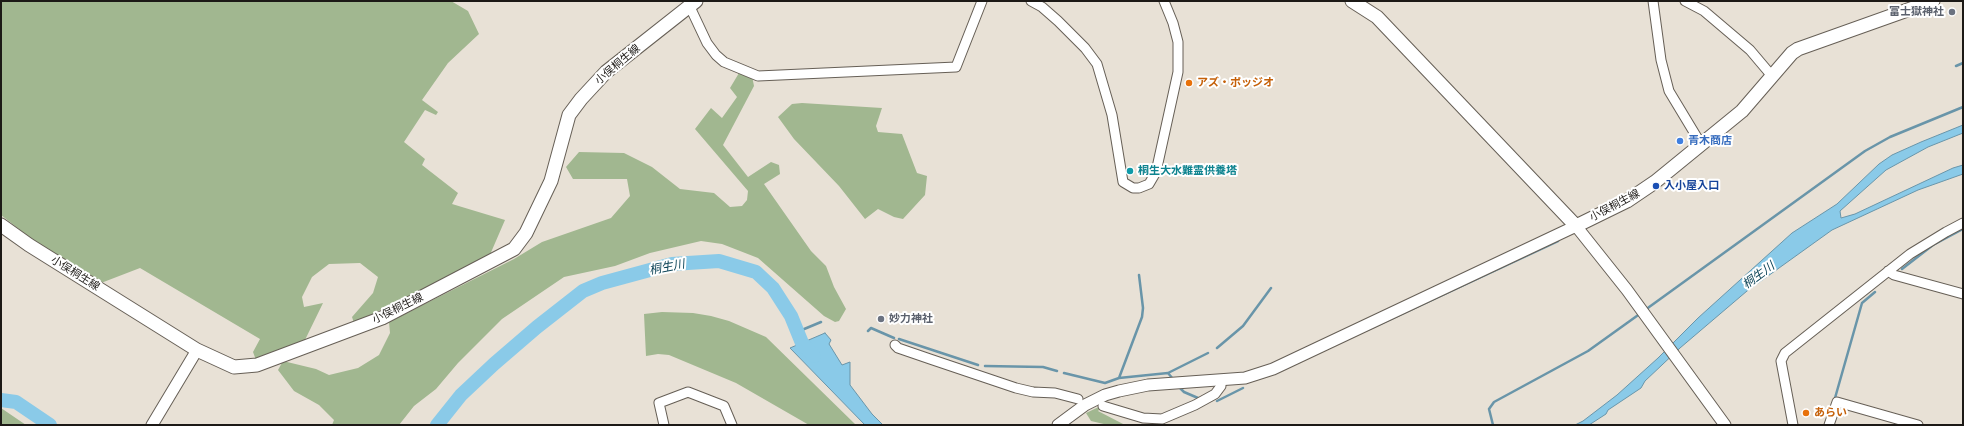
<!DOCTYPE html>
<meta charset="utf-8">
<style>
body{margin:0}
#map{position:relative;width:1964px;height:426px;overflow:hidden;background:#e8e1d6;font-family:"Titillium Web",sans-serif}
canvas{display:block}
.frame{position:absolute;inset:0;border:2px solid #1c1916;pointer-events:none}
</style>
<div id="map">
<canvas width="1964" height="426"></canvas>
<div class="frame"></div>
</div>
<script>
const context = document.querySelector('canvas').getContext('2d');
context.lineJoin = 'round';
function fill(path, color) { context.fillStyle = color; context.fill(path, 'evenodd'); }
const shape = rows => new Path2D(rows.map(r => 'M' + r).join(''));
function strokePath(path, color, width, dash) { context.strokeStyle = color; context.lineWidth = width; context.lineCap = dash ? 'butt' : 'round'; context.setLineDash(dash || []); context.stroke(path); }
function write(font, color, halo, rows, align = 'center') {
  context.font = font + ' "Titillium Web","Noto Sans JP",sans-serif'; context.lineWidth = 4; context.setLineDash([]); context.textBaseline = 'middle'; context.strokeStyle = halo; context.fillStyle = color; for (const [text, x, y, turn = 0] of rows) {
    context.save(); context.translate(x, y); context.rotate((+turn || 0) * Math.PI / 180); context.textAlign = isNaN(turn) ? turn : align; if (halo) context.strokeText(text, 0, 0); context.fillText(text, 0, 0); context.restore();
  }
}
fill(shape([
 [1,1,451,1,468,11,479,34,448,63,422,100,438,112,436,115,425,110,404,142,425,159,422,165,458,193,452,204,505,220,489,257,354,323,352,317,373,293,378,277,360,263,329,264,312,277,302,297,304,307,323,303,304,342,256,360,253,352,260,339,140,268,101,283,39,245,1,215],
 [739,73,752,76,754,86,723,145,748,177,771,162,779,165,780,174,764,184,811,251,826,266,834,287,846,309,839,321,835,322,824,316,758,258,722,244,701,241,650,253,615,266,564,277,502,319,458,363,436,389,414,406,399,425,332,425,334,420,319,405,294,391,278,370,283,361,316,369,329,375,358,368,379,355,390,333,389,322,514,259,542,242,611,218,630,196,627,179,573,179,566,167,579,152,624,153,652,167,680,189,714,193,730,207,742,206,747,200,748,191,695,129,711,108,722,118,737,97,730,88],
 [802,103,882,108,876,126,878,132,902,134,917,173,927,176,925,195,903,219,894,217,878,209,865,219,839,186,794,139,778,117,792,104],
 [662,312,693,313,711,316,729,321,766,337,856,425,809,425,736,383,669,355,658,354,646,356,644,314],
 [1105,404,1098,411,1125,425,1108,425,1091,421,1086,413],
 [1,408,26,425,1,425]
]), '#a1b790');
const water = shape([
 [1963,125,1963,133,1928,147,1886,170,1840,211,1841,218,1855,214,1953,168,1963,165,1963,174,1918,190,1832,230,1747,291,1680,348,1645,381,1641,388,1608,410,1606,414,1589,425,1575,425,1583,421,1617,395,1658,358,1698,318,1792,233,1837,204,1879,164,1892,155,1921,142,1963,125],
 [825,333,831,340,829,344,842,365,850,362,850,385,872,414,883,425,865,425,790,348,825,333]
]);
fill(water, '#8acae8');
strokePath(water, '#6995a9', 1);
strokePath(shape([
 [1956,66,1963,63],
 [1902,269,1933,245,1963,229],
 [1645,310,1865,151,1890,137,1963,107],
 [1367,330,1558,241],
 [868,331,871,328,894,338],
 [797,332,821,322],
 [899,339,978,365],
 [1217,348,1243,326,1271,288],
 [985,366,1043,367,1057,371],
 [1064,373,1105,383,1119,378,1168,373,1173,379],
 [1168,373,1208,353],
 [1119,378,1142,317,1143,308,1139,275],
 [1178,386,1184,392,1198,398],
 [1835,398,1862,303,1875,292],
 [1217,401,1243,388],
 [1493,425,1489,409,1494,402,1588,351,1641,313]
]), '#6995a9', 2.5);
strokePath(shape([
 [1,400,16,402,50,425],
 [437,425,461,395,494,364,537,327,583,291,602,283,672,264,719,261,756,272,773,288,791,316,802,343,814,356]
]), '#8acae8', 14);
const minor = shape([
 [1031,1,1042,7,1058,21,1085,48,1097,64,1112,115,1123,182,1133,188,1139,188,1149,184,1156,172,1178,72,1178,42,1173,23,1164,1],
 [1653,1,1661,60,1669,91,1701,144],
 [1685,1,1704,11,1750,50,1772,76],
 [690,7,707,43,716,55,724,62,758,76,956,67,982,1],
 [1888,271,1894,275,1963,294],
 [895,345,898,348,930,359,1016,388,1033,392,1055,393,1078,399],
 [1103,406,1143,418,1162,419,1195,405,1215,394,1221,386,1221,380],
 [664,425,659,403,688,392,724,406,732,425],
 [1793,425,1781,361,1785,353,1910,254,1946,232,1963,223],
 [1829,425,1837,402,1918,425]
]);
const tertiary = shape([
 [152,425,197,350],
 [1058,425,1085,405,1105,395,1119,391,1148,385,1245,378,1273,369,1576,226,1627,290,1725,425]
]);
const secondary = shape([
 [1352,1,1377,17,1576,226,1627,201,1655,182,1742,111,1792,53,1798,49,1933,1],
 [1,225,29,245,197,350,234,367,257,365,382,318,514,249,526,233,551,181,569,115,581,99,606,72,696,1]
]);
strokePath(minor, '#665f56', 11);
strokePath(tertiary, '#665f56', 13);
strokePath(secondary, '#665f56', 15);
strokePath(minor, '#fff', 9);
strokePath(tertiary, '#fff', 11);
strokePath(secondary, '#fff', 13);
for (const [x, y, r, color] of [
 [1952,12,4,"#6b7280"],
 [1189,83,4,"#e8710a"],
 [1680,141,4,"#3f7fe0"],
 [1130,171,4,"#0f9aa8"],
 [1656,186,4,"#1a4fb4"],
 [881,319,4,"#6b7280"],
 [1806,413,4,"#e8710a"]
]) { const dot = new Path2D(); dot.arc(x, y, r, 0, 2 * Math.PI); context.fillStyle = color; context.fill(dot); strokePath(dot, '#fff', 1.5); }
write('bold 11px', '#5b616d', '#fff', [
 ["富士獄神社",1944,12],
 ["妙力神社",889,319,"left"]
], 'right');
write('11px', '#1c1916', '#fff', [
 ["小俣桐生線",618,65,-40],
 ["小俣桐生線",1615,206,-28],
 ["小俣桐生線",75,274,32],
 ["小俣桐生線",398,309,-26]
]);
write('bold 11px', '#c56008', '#fff', [
 ["アズ・ポッジオ",1197,83],
 ["あらい",1814,413]
], 'left');
write('bold 11px', '#366cbe', '#fff', [
 ["青木商店",1688,141]
], 'left');
write('bold 11px', '#0d838f', '#fff', [
 ["桐生大水難霊供養塔",1138,171]
], 'left');
write('bold 11px', '#164399', '#fff', [
 ["入小屋入口",1664,186]
], 'left');
write('italic 12px', '#0b4357', '#fff', [
 ["桐生川",667,268,-11],
 ["桐生川",1759,276,-36]
]);
</script>
